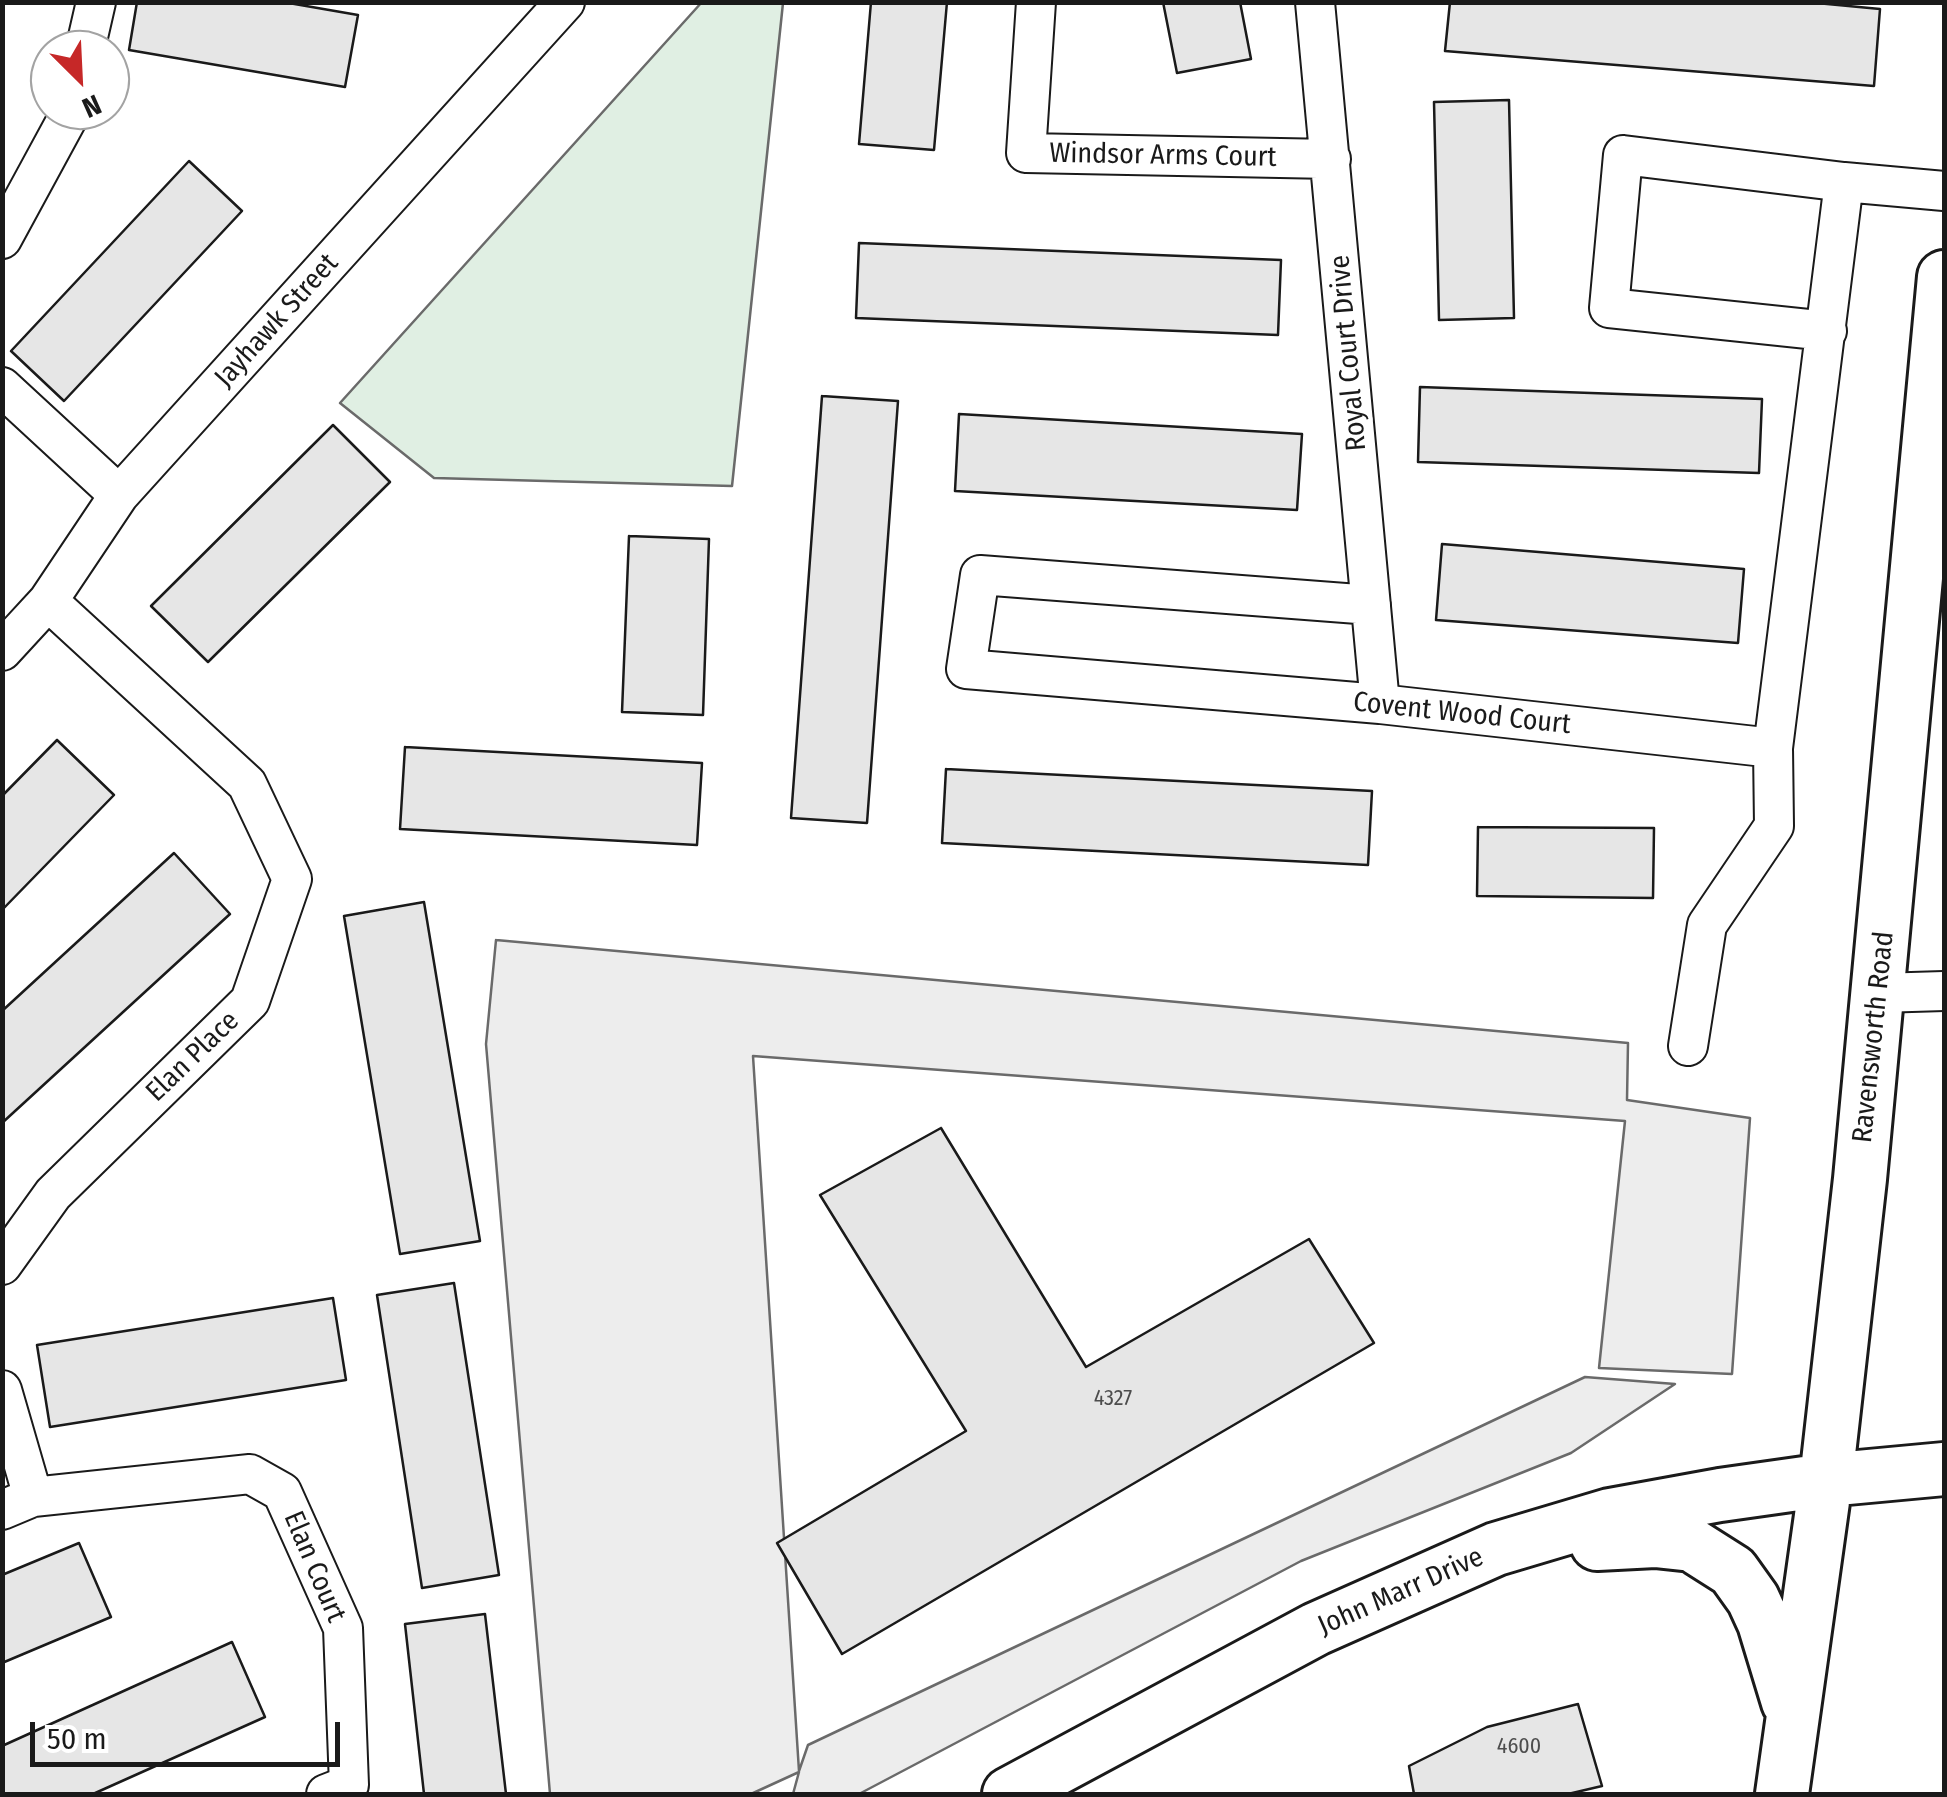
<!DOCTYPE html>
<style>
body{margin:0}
#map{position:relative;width:1947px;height:1797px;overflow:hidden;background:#fff;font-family:"Fira Sans Condensed",sans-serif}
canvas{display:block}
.frame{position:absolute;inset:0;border:5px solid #1a1a1a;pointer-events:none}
.north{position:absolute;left:30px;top:30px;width:100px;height:100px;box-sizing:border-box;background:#fff;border:2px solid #a3a3a3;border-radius:50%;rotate:156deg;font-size:28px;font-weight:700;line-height:40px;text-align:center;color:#1a1a1a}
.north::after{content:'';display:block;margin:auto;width:35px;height:45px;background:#c62828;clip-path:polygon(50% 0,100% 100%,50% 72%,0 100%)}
.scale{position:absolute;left:30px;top:1722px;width:310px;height:45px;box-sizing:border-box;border:5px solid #1a1a1a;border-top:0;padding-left:12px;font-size:30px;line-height:35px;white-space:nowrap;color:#1a1a1a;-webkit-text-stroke:8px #fff;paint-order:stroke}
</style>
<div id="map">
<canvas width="1947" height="1797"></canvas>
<div class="frame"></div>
<div class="north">N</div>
<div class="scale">50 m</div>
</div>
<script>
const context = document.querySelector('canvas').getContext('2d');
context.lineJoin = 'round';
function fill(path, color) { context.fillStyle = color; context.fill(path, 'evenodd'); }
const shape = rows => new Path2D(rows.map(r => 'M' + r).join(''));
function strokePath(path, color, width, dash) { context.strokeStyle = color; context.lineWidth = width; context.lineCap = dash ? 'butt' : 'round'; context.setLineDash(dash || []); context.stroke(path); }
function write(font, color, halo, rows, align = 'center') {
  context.font = font + ' "Fira Sans Condensed",sans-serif'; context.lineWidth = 8; context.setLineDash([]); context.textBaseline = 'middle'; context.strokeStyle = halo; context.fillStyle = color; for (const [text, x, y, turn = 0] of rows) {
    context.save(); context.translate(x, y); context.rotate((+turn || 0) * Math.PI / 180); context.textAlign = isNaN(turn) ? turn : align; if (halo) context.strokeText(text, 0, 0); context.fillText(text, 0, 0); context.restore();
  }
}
const green = shape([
 [702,2,783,3,732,486,434,478,340,403,702,2]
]);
fill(green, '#e0efe3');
strokePath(green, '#6a6a6a', 2.5);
const parking = shape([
 [496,940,1628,1043,1627,1100,1750,1118,1732,1374,1599,1368,1625,1121,753,1056,799,1771,808,1745,1585,1377,1675,1384,1571,1453,1301,1561,859,1794,793,1794,799,1772,751,1794,550,1794,486,1044,496,940]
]);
fill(parking, '#ededed');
strokePath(parking, '#6a6a6a', 2.5);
const building = shape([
 [137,2,283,2,358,15,345,87,129,50,137,2],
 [871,2,947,2,934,150,859,144,871,2],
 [1163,2,1240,2,1251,59,1177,73,1163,2],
 [1450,2,1806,2,1880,9,1874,86,1445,51,1450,2],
 [1509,100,1514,318,1439,320,1434,102,1509,100],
 [189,161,242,211,64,401,11,351,189,161],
 [859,243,1281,260,1278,335,856,318,859,243],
 [1420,387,1762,399,1759,473,1418,462,1420,387],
 [822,396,898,401,867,823,791,818,822,396],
 [959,414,1302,434,1297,510,955,491,959,414],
 [333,425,390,482,208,662,151,606,333,425],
 [629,536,709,539,703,715,622,712,629,536],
 [1442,544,1744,569,1738,643,1436,620,1442,544],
 [57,740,114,795,2,910,2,796,57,740],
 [405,747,702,763,697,845,400,829,405,747],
 [946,769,1372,791,1368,865,942,843,946,769],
 [1478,827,1654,828,1653,898,1477,896,1478,827],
 [174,853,230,914,2,1123,2,1011,174,853],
 [424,902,480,1241,400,1254,344,916,424,902],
 [941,1128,1086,1367,1309,1239,1374,1343,842,1654,777,1543,966,1431,820,1195,941,1128],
 [454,1283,499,1575,422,1588,377,1295,454,1283],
 [333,1298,346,1380,50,1427,37,1345,333,1298],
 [79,1543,111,1617,2,1663,2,1575,79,1543],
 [485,1614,506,1794,424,1794,405,1624,485,1614],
 [232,1642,265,1717,93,1794,2,1794,2,1746,232,1642],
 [1578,1704,1602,1786,1568,1794,1414,1794,1409,1766,1487,1727,1578,1704]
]);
fill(building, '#e6e6e6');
strokePath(building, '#1a1a1a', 2.5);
const street = shape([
 [1036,2,1026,153,1331,159],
 [1315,2,1380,704],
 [85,50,96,2],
 [2,239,72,110],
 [1827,331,1609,308,1623,155,1844,182],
 [2,387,119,495],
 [1371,605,980,575,966,669,1380,704,1773,748,1844,182,1944,191],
 [2,651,48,601,119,495,565,2],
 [1879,993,1944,991],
 [1688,1046,1707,925,1774,826,1773,748],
 [2,1265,53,1194,250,1001,292,879,247,784,48,601],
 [2,1390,33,1497],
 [2,1510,33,1497,250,1474,282,1492,343,1628,349,1785,326,1794]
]);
const secondary = shape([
 [1597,1544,1655,1541,1692,1545,1733,1571,1753,1599,1764,1623,1788,1702],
 [1009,1794,1316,1629,1496,1549,1610,1515,1720,1495,1826,1480,1944,1469],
 [1782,1794,1826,1480,1860,1179,1944,277]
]);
strokePath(street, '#1a1a1a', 42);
strokePath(secondary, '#1a1a1a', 58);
strokePath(street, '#fff', 38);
strokePath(secondary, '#fff', 52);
write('22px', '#4d4d4d', null, [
 ["4327",1113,1399],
 ["4600",1519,1747]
]);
write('28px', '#1a1a1a', '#fff', [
 ["Windsor Arms Court",1163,156,1],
 ["Jayhawk Street",277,321,-48],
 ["Royal Court Drive",1349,353,-95],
 ["Covent Wood Court",1462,714,6],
 ["Ravensworth Road",1874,1037,-84],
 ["Elan Place",193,1057,-44],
 ["Elan Court",314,1567,67],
 ["John Marr Drive",1401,1592,-24]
]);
</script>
